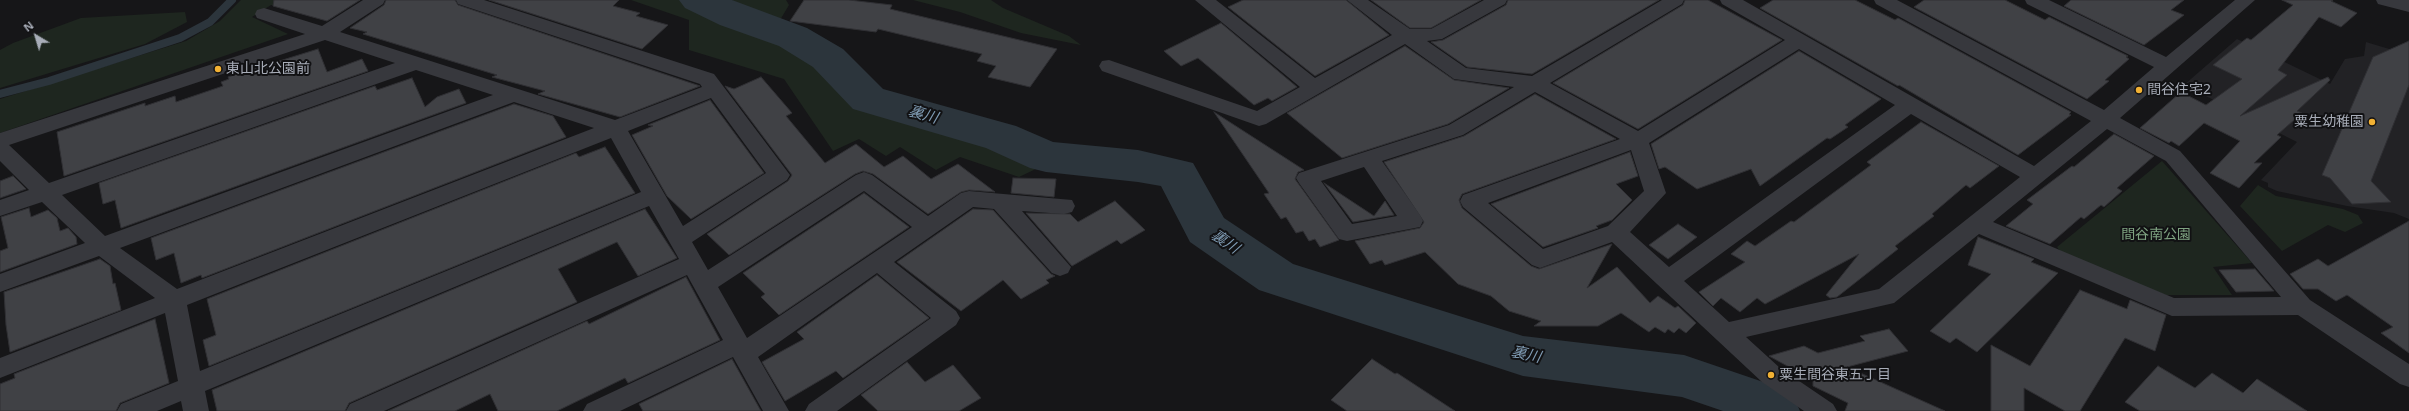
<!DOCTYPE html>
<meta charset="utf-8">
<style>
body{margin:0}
#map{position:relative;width:2409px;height:411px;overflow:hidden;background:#161618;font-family:"Noto Sans",sans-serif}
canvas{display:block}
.north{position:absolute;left:16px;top:16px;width:40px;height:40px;-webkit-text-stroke:3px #111113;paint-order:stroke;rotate:322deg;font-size:11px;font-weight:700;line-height:16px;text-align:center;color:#a8adb8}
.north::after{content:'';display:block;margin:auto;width:14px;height:18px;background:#a8adb8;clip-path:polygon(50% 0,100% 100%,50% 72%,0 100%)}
</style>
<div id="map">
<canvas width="2409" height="411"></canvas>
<div class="north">N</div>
</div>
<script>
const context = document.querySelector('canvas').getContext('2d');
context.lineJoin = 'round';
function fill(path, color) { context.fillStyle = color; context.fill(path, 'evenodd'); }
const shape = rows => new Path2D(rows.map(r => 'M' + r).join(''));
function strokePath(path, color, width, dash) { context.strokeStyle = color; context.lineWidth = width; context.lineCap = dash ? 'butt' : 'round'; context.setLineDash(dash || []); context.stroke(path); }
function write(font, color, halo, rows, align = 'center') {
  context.font = font + ' "Noto Sans","Noto Sans JP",sans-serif'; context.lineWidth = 4; context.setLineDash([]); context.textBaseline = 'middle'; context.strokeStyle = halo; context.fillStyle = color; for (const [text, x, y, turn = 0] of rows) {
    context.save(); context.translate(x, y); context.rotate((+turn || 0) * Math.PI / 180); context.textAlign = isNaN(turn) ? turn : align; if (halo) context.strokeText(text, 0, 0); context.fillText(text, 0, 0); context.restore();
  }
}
fill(shape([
 [2237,39,2330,84,2345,59,2364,56,2366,42,2409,55,2409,219,2394,213,2347,206,2277,191,2268,187,2268,183,2261,180,2297,142,2184,85]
]), '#222225');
fill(shape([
 [241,0,297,0,287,7,271,5,252,17,288,34,0,133,0,99,186,41,220,21],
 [631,0,683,0,726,19,788,40,820,65,862,102,900,118,983,139,1042,166,1019,177,960,157,936,170,900,147,886,156,859,139,833,151,784,79,689,50,689,20],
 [732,0,786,0,789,5,780,20,742,11],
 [913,0,991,0,1003,8,1069,36,1081,45,1021,33,960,12],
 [185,12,187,22,145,44,0,88,0,50,13,43,81,18],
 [2162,161,2252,263,2213,267,2232,295,2166,295,2064,256,2057,247],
 [2258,185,2276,196,2343,209,2358,215,2363,223,2345,232,2328,225,2282,251,2240,206]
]), '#1e261f');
strokePath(shape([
 [721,0,734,16],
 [0,94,49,81,180,38,210,22,232,0]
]), '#2c353c', 8);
fill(shape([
 [679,0,732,0,807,28,843,49,883,89,1016,126,1053,142,1138,150,1193,163,1224,218,1293,264,1523,336,1684,355,1778,387,1793,396,1800,411,1723,411,1682,397,1523,376,1259,290,1190,242,1161,186,1138,182,1046,172,1030,168,986,148,853,109,813,67,779,46,720,25,685,8,679,0]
]), '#2c353c');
const building = shape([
 [274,0,360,0,327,21,273,6,274,0],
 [386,0,455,0,458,5,700,86,620,117,538,94,545,91,492,77,497,75,363,34,367,32,350,28,384,5,386,0],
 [489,0,619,0,613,6,640,13,636,16,668,25,642,49,489,0],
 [804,0,849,0,892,5,890,9,1057,49,1030,87,988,77,996,66,977,61,982,54,878,29,876,32,790,21,804,0],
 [1243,0,1346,0,1389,35,1315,76,1228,7,1243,0],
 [1371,0,1481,0,1431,28,1410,28,1371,0],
 [1508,0,1659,0,1532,74,1467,67,1431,42,1443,40,1506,5,1508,0],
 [1685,0,1708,0,1782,40,1638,129,1553,83,1683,5,1685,0],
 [1773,0,1855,0,1895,20,1898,18,2071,112,2069,114,2071,115,2018,155,1899,85,1898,86,1760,8,1773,0],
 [1924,0,2005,0,2045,20,2049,17,2128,56,2126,57,2129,59,2105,80,2109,81,2087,99,1914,7,1924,0],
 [2071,0,2184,0,2171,10,2184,15,2144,45,2064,6,2071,0],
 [2282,0,2333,0,2331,1,2357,13,2341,27,2319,17,2278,70,2287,75,2240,116,2328,77,2330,80,2297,111,2302,113,2277,135,2281,137,2254,163,2262,163,2239,188,2210,173,2240,141,2204,123,2179,146,2171,141,2169,143,2140,128,2181,92,2206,105,2242,79,2213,65,2247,38,2251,40,2293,5,2282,0],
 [1221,23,1297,87,1272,101,1268,98,1254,105,1198,58,1181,66,1164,51,1221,23],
 [2409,41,2409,85,2371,181,2391,202,2352,204,2330,178,2322,175,2373,57,2409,41],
 [1405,46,1454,80,1509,88,1448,124,1342,158,1287,113,1405,46],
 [318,49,327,72,362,59,368,71,64,176,57,132,145,103,145,106,175,96,176,102,223,86,221,82,229,79,228,77,318,49],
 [1799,51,1881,99,1845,125,1848,127,1830,139,1827,138,1760,186,1751,169,1697,189,1665,167,1659,169,1651,144,1799,51],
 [761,77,792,113,786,116,825,163,856,144,884,167,903,156,931,179,958,164,995,192,969,190,961,192,928,214,873,174,863,171,855,174,729,255,707,234,788,181,792,175,725,86,734,89,761,77],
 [412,78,425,107,437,97,459,89,466,103,121,228,115,200,103,204,99,183,375,86,377,90,412,78],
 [1535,94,1616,139,1462,194,1459,200,1462,208,1531,266,1539,269,1612,244,1587,288,1617,267,1650,303,1658,296,1675,308,1678,306,1696,323,1686,333,1679,328,1674,333,1668,329,1665,333,1655,327,1649,332,1621,313,1598,326,1534,326,1541,321,1509,311,1491,296,1458,284,1425,252,1385,265,1382,260,1370,264,1355,241,1420,228,1424,222,1384,162,1464,136,1535,94],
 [710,100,764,173,691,219,667,196,632,135,653,126,648,125,710,100],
 [514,104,553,116,566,137,202,278,201,275,181,283,174,253,156,260,151,238,514,104],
 [1214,112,1304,170,1298,172,1295,179,1339,240,1320,247,1315,239,1309,241,1303,231,1296,233,1286,217,1281,219,1264,194,1269,193,1214,112],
 [1921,122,1999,166,1970,188,1966,185,1932,214,1934,216,1895,246,1898,249,1837,297,1830,298,1826,295,1859,254,1765,304,1757,298,1740,312,1721,298,1713,306,1699,292,1745,262,1731,254,1747,241,1755,246,1791,221,1794,222,1871,165,1867,162,1921,122],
 [2114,134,2154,156,2117,188,2122,191,2104,207,2101,205,2084,219,2081,217,2050,244,2006,226,2033,204,2027,200,2072,166,2074,167,2114,134],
 [605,147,635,193,209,366,203,340,216,335,207,299,576,153,579,157,605,147],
 [1630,152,1638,176,1616,184,1632,200,1612,220,1596,226,1598,228,1543,247,1491,204,1630,152],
 [13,176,26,189,0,198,0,181,13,176],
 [1013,178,1056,179,1054,197,1011,193,1013,178],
 [1324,183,1374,216,1385,201,1394,215,1353,222,1324,183],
 [864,193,909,227,779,315,761,297,765,294,743,273,864,193],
 [1115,201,1145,230,1121,244,1117,240,1072,266,1026,213,1070,214,1078,222,1115,201],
 [29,208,31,217,48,210,57,218,60,231,68,228,76,237,77,244,0,272,0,251,8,248,1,217,29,208],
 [645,209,677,258,638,276,617,242,558,269,577,302,349,403,345,411,217,411,212,390,645,209],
 [973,209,993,210,1051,274,1055,276,1046,280,1049,283,1021,299,1003,280,961,311,897,262,973,209],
 [2409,221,2409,353,2381,333,2393,327,2347,295,2336,301,2318,289,2303,289,2290,274,2318,259,2328,266,2409,221],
 [1678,224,1697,237,1668,259,1649,245,1678,224],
 [1978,237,2034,259,2031,262,2058,273,1977,352,1956,338,1950,343,1930,331,1991,274,1968,265,1978,237],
 [100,259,110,266,113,284,115,283,121,310,10,352,6,325,4,292,100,259],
 [2255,269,2274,291,2236,292,2219,270,2255,269],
 [877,275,929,318,843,378,836,371,785,401,762,362,804,339,797,332,877,275],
 [686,277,720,340,628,383,625,378,557,411,498,411,490,394,455,411,388,411,587,321,589,324,686,277],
 [2080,290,2127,309,2130,300,2166,315,2155,351,2125,338,2080,411,2065,411,2024,388,2024,411,1991,411,1991,345,2030,366,2080,290],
 [155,319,169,383,120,403,116,411,0,411,0,384,15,378,14,374,155,319],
 [1889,329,1908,351,1847,367,1945,411,1845,411,1848,403,1813,386,1813,380,1769,356,1804,346,1818,353,1865,341,1860,336,1889,329],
 [732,359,761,411,643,411,639,404,732,359],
 [1372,359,1395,374,1397,373,1455,411,1347,411,1331,400,1372,359],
 [907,362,925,382,953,365,981,398,959,411,878,411,861,395,907,362],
 [2158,366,2195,388,2212,373,2243,393,2257,379,2307,411,2140,411,2125,402,2158,366]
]);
fill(building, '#404145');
strokePath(building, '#303034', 1);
fill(shape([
 [363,0,385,0,383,4,340,32,615,120,702,87,700,84,458,4,456,0,484,0,714,74,790,175,787,180,692,242,708,270,856,175,864,172,872,175,928,216,961,193,969,191,1072,200,1075,206,1072,212,1064,214,1022,211,1071,267,1068,273,1060,276,1052,273,994,209,973,207,894,262,956,311,960,318,956,325,837,411,805,411,809,404,931,318,877,273,758,357,789,411,763,411,733,357,620,411,583,411,587,404,723,340,687,275,384,411,346,411,350,404,679,259,649,206,205,391,209,411,183,411,181,401,157,411,117,411,121,404,178,381,165,313,0,378,0,358,155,298,99,256,0,292,0,274,85,243,42,202,0,216,0,200,29,190,0,161,0,133,305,34,257,18,255,14,257,10,264,8,322,26,363,0],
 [325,40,395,63,49,183,9,145,325,40],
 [416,70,493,95,105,236,62,195,416,70],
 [711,98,766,173,683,226,628,131,711,98],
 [514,102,594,128,177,289,120,248,514,102],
 [611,138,641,192,200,371,187,305,611,138],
 [864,191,912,227,747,338,718,287,864,191],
 [1195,0,1216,0,1315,78,1392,35,1347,0,1368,0,1410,29,1431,29,1484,0,1507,0,1505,4,1442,39,1427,41,1466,68,1532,76,1662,0,1684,0,1682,4,1550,83,1638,131,1785,40,1722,4,1720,0,1743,0,2034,166,2091,121,1876,4,1874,0,1897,0,2104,110,2154,67,2027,4,2025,0,2049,0,2166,57,2235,0,2255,0,2120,118,2180,151,2310,300,2409,364,2409,387,2400,384,2298,315,2172,316,1979,234,1894,303,1746,337,1780,368,1833,404,1837,411,1804,411,1762,382,1612,242,1540,268,1532,265,1463,207,1460,201,1463,195,1620,139,1535,92,1463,135,1382,161,1420,215,1423,221,1420,227,1347,241,1339,239,1299,183,1296,178,1299,173,1449,125,1514,87,1454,79,1405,44,1266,124,1259,126,1102,71,1099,66,1102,61,1109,60,1257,111,1300,87,1195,0],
 [1799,49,1895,105,1669,267,1630,232,1666,193,1649,143,1799,49],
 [1911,114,2020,177,1879,289,1729,322,1684,281,1911,114],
 [2107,129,2166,161,2281,297,2174,298,1993,222,2107,129],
 [1631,150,1644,191,1608,226,1543,249,1488,203,1631,150],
 [1364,167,1397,216,1352,224,1321,181,1364,167],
 [2376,0,2409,0,2409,12,2378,4,2376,0]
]), '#37383d');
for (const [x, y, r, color] of [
 [218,69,4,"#f2b134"],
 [2139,90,4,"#f2b134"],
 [2372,122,4,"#f2b134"],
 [1771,375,4,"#f2b134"]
]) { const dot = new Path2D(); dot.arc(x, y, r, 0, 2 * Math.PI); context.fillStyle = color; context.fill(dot); strokePath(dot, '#111113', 1.5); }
write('14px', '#a8adb8', '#111113', [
 ["東山北公園前",226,69],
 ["間谷住宅2",2147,90],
 ["粟生幼稚園",2364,122,"right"],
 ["粟生間谷東五丁目",1779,375]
], 'left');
write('14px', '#7fa381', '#111113', [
 ["間谷南公園",2156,235]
]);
write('italic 15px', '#7f9bb3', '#111113', [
 ["裏川",923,115,16],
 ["裏川",1225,242,34],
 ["裏川",1526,355,12]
]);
</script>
